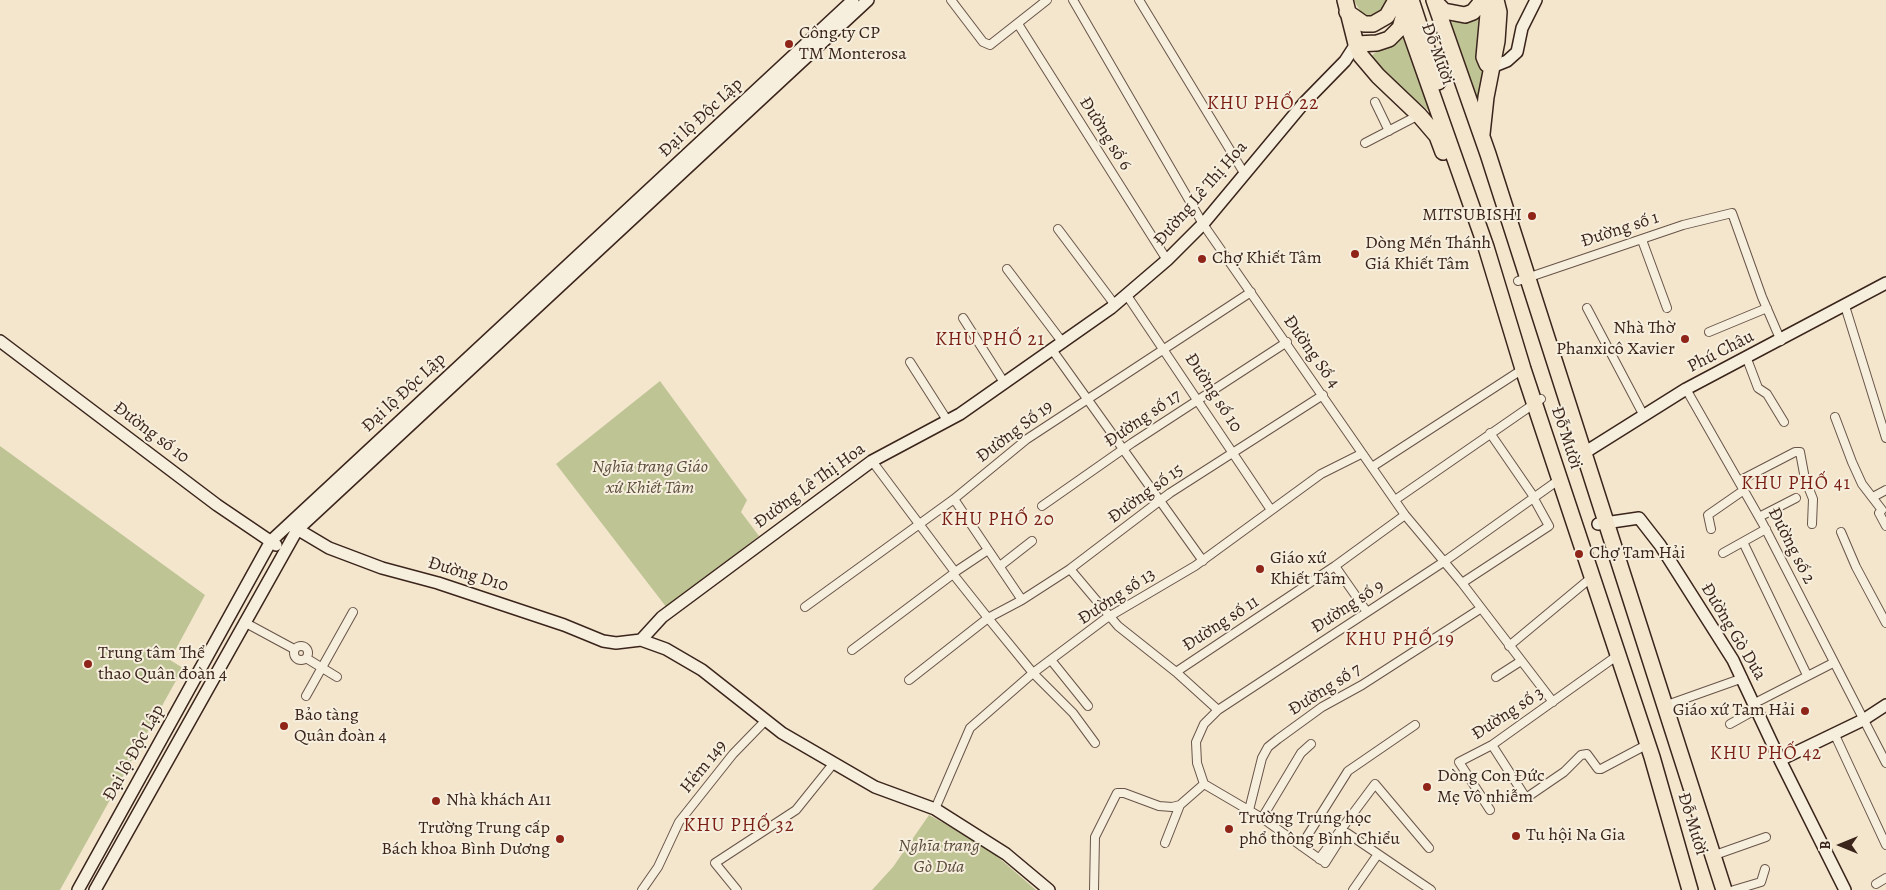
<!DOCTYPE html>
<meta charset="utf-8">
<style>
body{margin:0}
#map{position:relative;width:1886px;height:890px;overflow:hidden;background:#f3e6cd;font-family:Alegreya,serif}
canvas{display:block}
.north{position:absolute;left:1816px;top:820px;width:50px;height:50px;-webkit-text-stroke:4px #f7efde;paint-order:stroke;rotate:270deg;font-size:14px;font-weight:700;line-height:20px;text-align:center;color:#3a241b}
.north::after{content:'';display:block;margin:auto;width:18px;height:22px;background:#3a241b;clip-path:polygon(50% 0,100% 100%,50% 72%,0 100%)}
</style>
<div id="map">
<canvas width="1886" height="890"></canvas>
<div class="north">B</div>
</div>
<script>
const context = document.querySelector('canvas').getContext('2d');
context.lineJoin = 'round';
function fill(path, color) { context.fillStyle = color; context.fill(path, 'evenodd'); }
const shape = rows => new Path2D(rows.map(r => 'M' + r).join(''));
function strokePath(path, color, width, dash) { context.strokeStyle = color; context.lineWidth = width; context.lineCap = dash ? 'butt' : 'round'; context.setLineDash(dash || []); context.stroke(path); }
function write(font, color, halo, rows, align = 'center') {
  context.font = font + ' Alegreya,serif'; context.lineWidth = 4; context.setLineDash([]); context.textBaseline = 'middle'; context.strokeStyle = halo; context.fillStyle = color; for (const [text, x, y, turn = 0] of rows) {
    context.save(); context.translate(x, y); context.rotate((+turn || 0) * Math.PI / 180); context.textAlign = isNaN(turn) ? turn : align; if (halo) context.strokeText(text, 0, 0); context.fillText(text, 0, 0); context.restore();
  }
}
fill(shape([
 [1354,0,1391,0,1391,3,1372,19,1361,13],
 [1486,8,1486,69,1477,110,1450,23,1473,17],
 [1408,34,1437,118,1377,67,1370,57,1381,48,1396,43],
 [660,381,747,500,741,512,759,536,667,608,556,464],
 [0,446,205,595,170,660,183,668,60,890,0,890],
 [929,815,984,845,1036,890,872,890,893,867]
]), '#bfc495');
const street = shape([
 [951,0,983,42,990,45,1047,0],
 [1073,0,1203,224,1405,515,1462,583,1553,702],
 [1139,0,1244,173],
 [1018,24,1167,260],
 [1375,102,1389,131],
 [1365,143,1419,115],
 [1058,229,1115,305],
 [1642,240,1667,308],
 [1007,269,1063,343],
 [1518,281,1683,225,1732,213,1762,297,1781,341],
 [1126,294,1271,510],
 [1845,306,1886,438],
 [1587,308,1644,416],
 [963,318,1005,384],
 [1709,332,1767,308],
 [1053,351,1203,561],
 [1747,359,1758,388,1767,394,1784,422],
 [910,362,947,420],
 [1686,389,1763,524,1886,763],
 [1835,417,1852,462,1862,484,1882,510,1879,513,1886,526],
 [1490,433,1534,497],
 [872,461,955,572,953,574,988,618,1033,673,1073,713,1095,743],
 [1372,467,1523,369],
 [1739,481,1795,452,1800,452,1805,479,1813,499,1812,524],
 [1873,497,1886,490],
 [954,499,1022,600],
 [1395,500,1541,399],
 [1042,506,1132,443,1287,342],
 [1759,517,1796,498],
 [1711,529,1708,515,1744,490],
 [1841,532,1856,567,1886,623],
 [1743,542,1807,675],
 [1723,553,1766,529],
 [1000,566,1032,541],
 [1335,566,1367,612],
 [1070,569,1118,626,1176,672,1218,710],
 [955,572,988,550],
 [1462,583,1549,526,1533,497],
 [805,607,954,499,1027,439,1251,292],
 [244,622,294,649],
 '294 653a7 7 0 1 1 14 0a7 7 0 1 1-14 0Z',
 [1509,646,1592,577],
 [852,650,953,574],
 [306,658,337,677],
 [1051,660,1088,706],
 [1176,672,1335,566,1405,515],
 [1496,677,1521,661],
 [909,680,988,618,1022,600,1070,569,1170,493,1323,395],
 [306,696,353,612],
 [1755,703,1833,663],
 [1667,705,1743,678],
 [1730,724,1757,709],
 [1834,733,1886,845],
 [1492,745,1526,798,1564,772,1581,755,1587,754,1598,769,1601,769,1650,743],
 [1204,784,1197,763,1196,742,1204,724,1218,710,1445,561,1560,479],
 [1204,784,1262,818,1321,860],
 [935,809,970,728,1033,673,1105,619,1195,566,1321,474,1361,454],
 [1249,810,1262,758,1268,747,1278,739,1322,707,1362,685,1480,609],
 [1490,810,1459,762,1492,745,1618,655],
 [1262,818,1301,753,1311,744],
 [1165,843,1180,805],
 [1301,846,1348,771,1415,725],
 [1715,855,1766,837],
 [1319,859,1375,784,1429,848],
 [1325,863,1344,833,1347,833,1431,890],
 [1876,884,1886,878],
 [642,890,658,867,679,822,733,754,766,720],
 [737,890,715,863,796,810,833,764],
 [1094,890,1095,837,1117,793,1124,793,1159,806,1172,807,1180,805,1204,784],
 [1353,890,1378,854],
 [1734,890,1761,882,1765,869]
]);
const secondary = shape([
 [1492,67,1507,61,1517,52,1522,28,1536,0],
 [0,341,217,505,276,545],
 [1576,458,1686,389,1886,283],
 [1598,524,1639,518,1660,545,1733,660,1780,760,1845,890],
 [292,526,329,548,382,568,438,583,564,625,603,641,616,643,641,640,666,649,702,670,782,733,875,787,935,809,1006,854,1049,890],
 [641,640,662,617,872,461,960,414,1111,308,1167,260,1203,224,1303,104,1345,61,1356,44],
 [1780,760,1863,720,1886,705],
 [78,890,271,541,853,0],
 [95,890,297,530,868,0]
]);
const highway = shape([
 [1345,0,1356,44,1361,56,1378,76,1419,115,1437,136,1443,152],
 [1399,0,1486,247,1523,369,1652,757,1690,890],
 [1411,0,1438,82],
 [1434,0,1488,154,1724,890],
 [1486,0,1488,14,1484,57,1487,64,1492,67],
 [1435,2,1444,11,1465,15,1473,12,1483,0],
 [1347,12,1364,24,1373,24,1387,16,1396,0],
 [1356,44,1377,43,1389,39,1400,28,1405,11],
 [1482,134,1486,97,1497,41,1499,12,1496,0]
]);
strokePath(street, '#685448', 10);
strokePath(secondary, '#3a241b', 14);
strokePath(highway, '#3a241b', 18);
strokePath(street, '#f7efde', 8);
strokePath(secondary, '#f7efde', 11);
strokePath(highway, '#f3e6cd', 15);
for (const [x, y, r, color] of [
 [789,44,5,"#8f2418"],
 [1532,216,5,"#8f2418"],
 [1355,254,5,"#8f2418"],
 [1202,259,5,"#8f2418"],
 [1685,339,5,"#8f2418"],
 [1579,554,5,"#8f2418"],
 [1260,569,5,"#8f2418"],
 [88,664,5,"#8f2418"],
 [1805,711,5,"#8f2418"],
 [284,726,5,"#8f2418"],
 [1427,787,5,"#8f2418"],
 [436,801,5,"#8f2418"],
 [1229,829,5,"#8f2418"],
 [1516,836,5,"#8f2418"],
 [560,839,5,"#8f2418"]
]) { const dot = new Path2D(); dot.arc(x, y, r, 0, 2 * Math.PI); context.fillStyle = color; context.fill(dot); strokePath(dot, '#f7efde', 2); }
write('18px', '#3a241b', '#f7efde', [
 ["Công ty CP",799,34],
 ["TM Monterosa",799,55],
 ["MITSUBISHI",1522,216,"right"],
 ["Dòng Mến Thánh",1365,244],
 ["Giá Khiết Tâm",1365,265],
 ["Chợ Khiết Tâm",1212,259],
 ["Nhà Thờ",1675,329,"right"],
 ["Phanxicô Xavier",1675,350,"right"],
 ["Chợ Tam Hải",1589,554],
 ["Giáo xứ",1270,559],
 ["Khiết Tâm",1270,580],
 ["Trung tâm Thể",98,654],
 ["thao Quân đoàn 4",98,675],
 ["Giáo xứ Tam Hải",1795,711,"right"],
 ["Bảo tàng",294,716],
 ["Quân đoàn 4",294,737],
 ["Dòng Con Đức",1437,777],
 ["Mẹ Vô nhiễm",1437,798],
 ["Nhà khách A11",446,801],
 ["Trường Trung học",1239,819],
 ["phổ thông Bình Chiểu",1239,840],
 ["Trường Trung cấp",550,829,"right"],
 ["Bách khoa Bình Dương",550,850,"right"],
 ["Tu hội Na Gia",1526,836]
], 'left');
write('18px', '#3a241b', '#f7efde', [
 ["Đỗ Mười",1437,54,70],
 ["Đại lộ Độc Lập",701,118,-43],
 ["Đường số 6",1105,134,58],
 ["Đường Lê Thị Hoa",1201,194,-49],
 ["Đường số 1",1620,230,-18],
 ["Đường Số 4",1311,352,55],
 ["Phú Châu",1721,352,-27],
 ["Đại lộ Độc Lập",404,393,-43],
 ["Đường số 10",1213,393,57],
 ["Đường số 17",1143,419,-34],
 ["Đường Số 19",1015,432,-37],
 ["Đường số 10",151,433,37],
 ["Đỗ Mười",1566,438,72],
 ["Đường Lê Thị Hoa",810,486,-36],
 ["Đường số 15",1146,494,-36],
 ["Đường số 2",1791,546,63],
 ["Đường D10",468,575,17],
 ["Đường số 13",1117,597,-33],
 ["Đường số 9",1348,607,-33],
 ["Đường số 11",1221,624,-33],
 ["Đường Gò Dưa",1733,632,59],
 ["Đường số 7",1325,690,-32],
 ["Đường số 3",1508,714,-33],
 ["Đại lộ Độc Lập",134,753,-61],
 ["Hẻm 149",704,767,-51],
 ["Đỗ Mười",1692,824,73]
]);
write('italic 18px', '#5b4c3a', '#f7efde', [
 ["Nghĩa trang Giáo",650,468],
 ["xứ Khiết Tâm",650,489],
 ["Nghĩa trang",939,847],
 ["Gò Dưa",939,868]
]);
context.letterSpacing = '1px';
write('19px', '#7a1f14', '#f7efde', [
 ["KHU PHỐ 22",1263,104],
 ["KHU PHỐ 21",990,340],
 ["KHU PHỐ 41",1796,484],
 ["KHU PHỐ 20",998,520],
 ["KHU PHỐ 19",1400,640],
 ["KHU PHỐ 42",1766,754],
 ["KHU PHỐ 32",739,826]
]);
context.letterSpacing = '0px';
</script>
